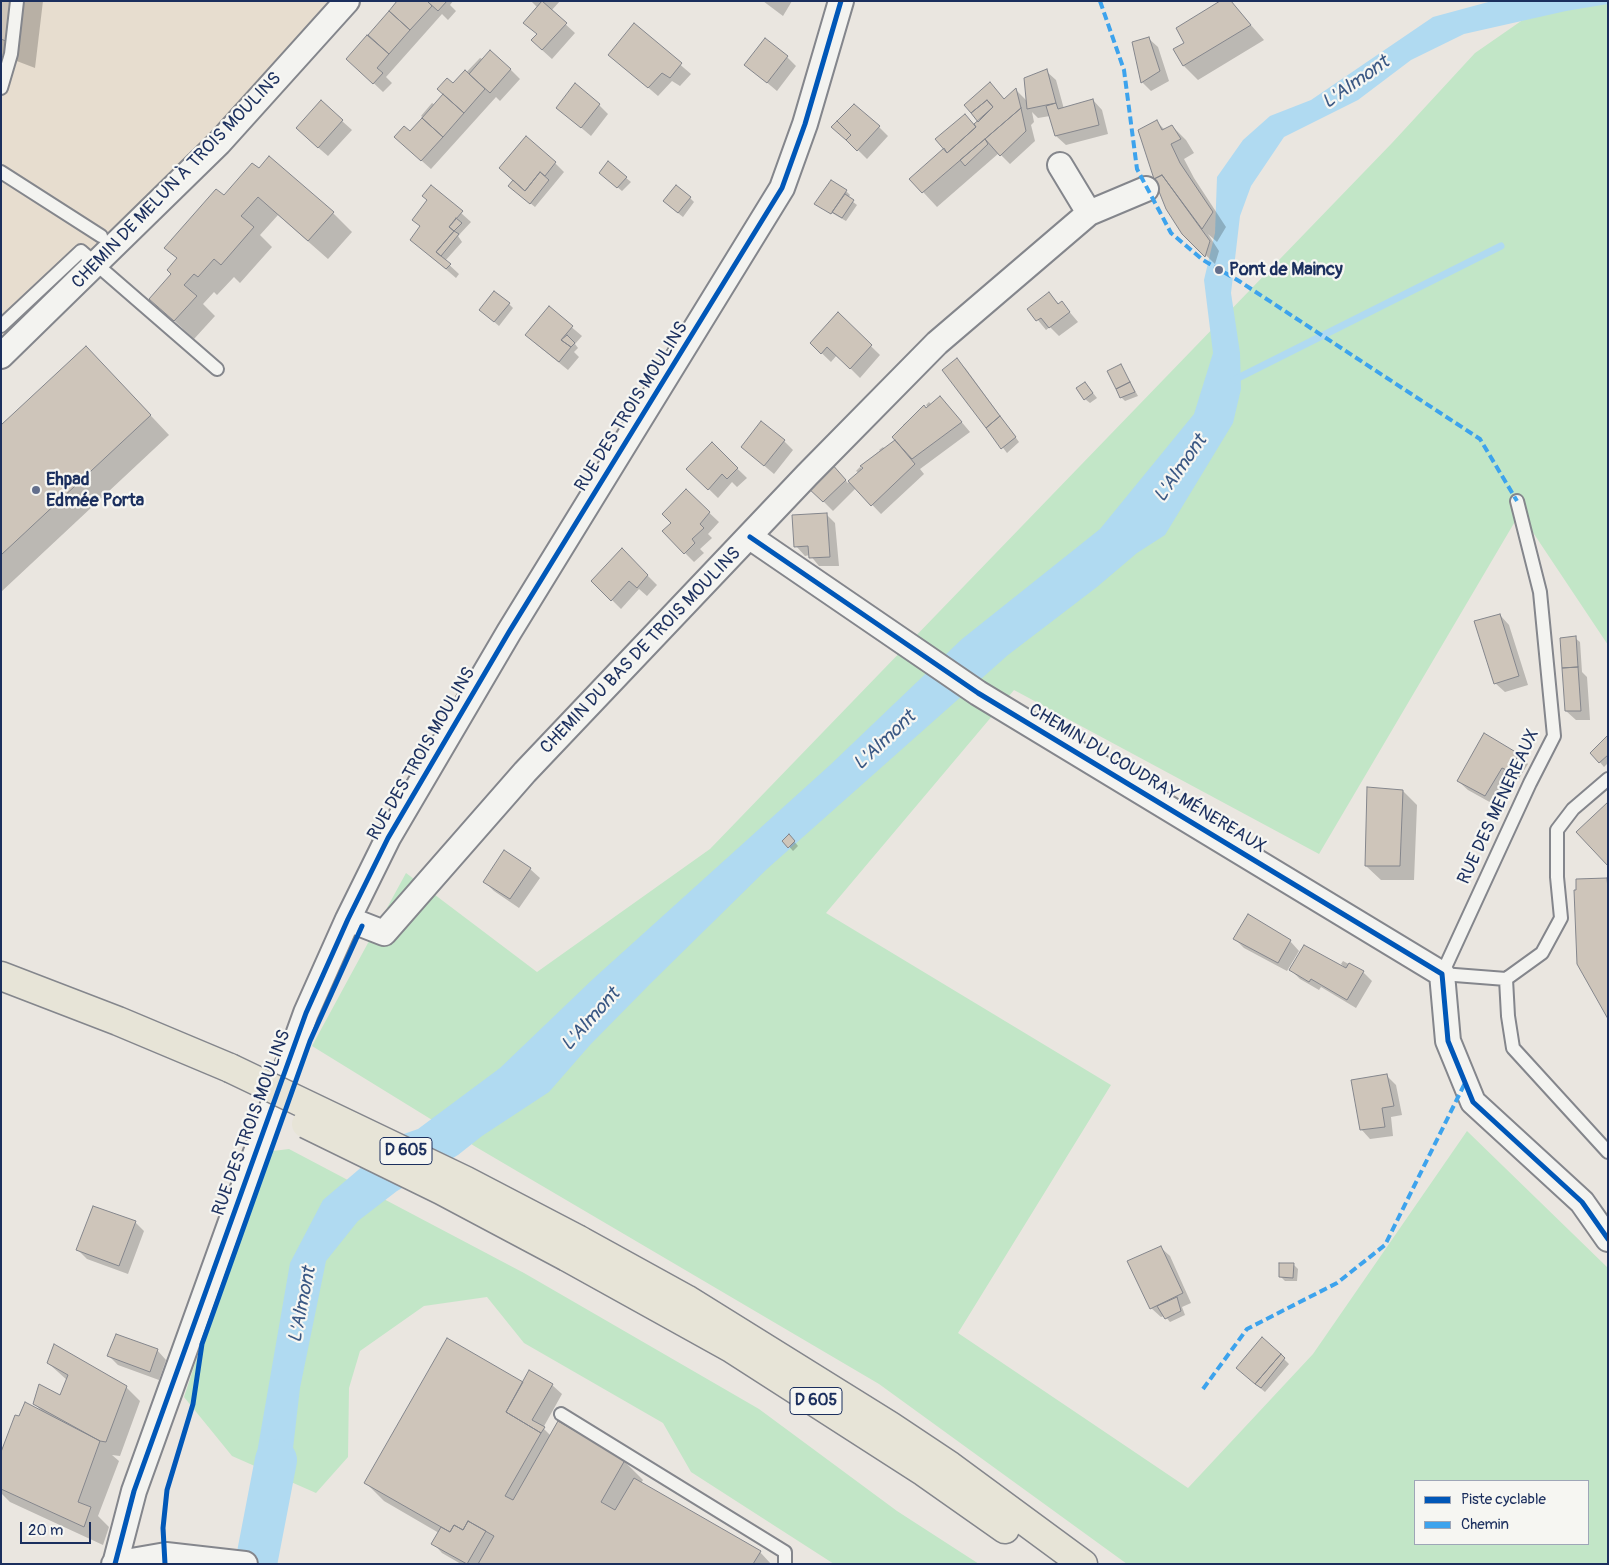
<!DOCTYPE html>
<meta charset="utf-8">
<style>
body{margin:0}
#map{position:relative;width:1609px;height:1565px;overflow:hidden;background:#eae6e0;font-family:Pangolin,sans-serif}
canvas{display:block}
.frame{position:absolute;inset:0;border:2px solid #1b2f5e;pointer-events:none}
.legend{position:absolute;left:1414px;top:1480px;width:175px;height:65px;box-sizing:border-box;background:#f6f6f2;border:1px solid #9ea6b7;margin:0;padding:6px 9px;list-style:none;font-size:15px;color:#1b2f5e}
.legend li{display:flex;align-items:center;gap:10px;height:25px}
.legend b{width:25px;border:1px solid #9ea6b7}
.scale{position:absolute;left:20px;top:1522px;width:71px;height:22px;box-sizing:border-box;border:2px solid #1b2f5e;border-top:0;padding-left:6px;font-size:15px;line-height:18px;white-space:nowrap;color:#1b2f5e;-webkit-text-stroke:4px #f6f6f2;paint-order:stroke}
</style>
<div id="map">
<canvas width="1609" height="1565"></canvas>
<div class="frame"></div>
<ul class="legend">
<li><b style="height:6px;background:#0057b8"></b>Piste cyclable</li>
<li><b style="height:6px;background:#3da3ed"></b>Chemin</li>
</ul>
<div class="scale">20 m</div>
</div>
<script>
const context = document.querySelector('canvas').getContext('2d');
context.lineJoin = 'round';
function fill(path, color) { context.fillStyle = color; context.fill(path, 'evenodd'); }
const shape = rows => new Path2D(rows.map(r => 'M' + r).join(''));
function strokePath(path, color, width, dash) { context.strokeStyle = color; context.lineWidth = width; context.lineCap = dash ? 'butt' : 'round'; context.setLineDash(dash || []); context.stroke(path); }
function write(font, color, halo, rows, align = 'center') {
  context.font = font + ' Pangolin,sans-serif'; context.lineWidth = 4.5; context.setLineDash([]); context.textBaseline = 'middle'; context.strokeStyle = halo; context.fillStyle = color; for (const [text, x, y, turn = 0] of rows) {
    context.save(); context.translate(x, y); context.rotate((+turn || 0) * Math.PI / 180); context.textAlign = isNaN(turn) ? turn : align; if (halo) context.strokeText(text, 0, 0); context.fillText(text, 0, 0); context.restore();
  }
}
fill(shape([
 [1,1,355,1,309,60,225,156,1,365]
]), '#e7ddcf');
fill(shape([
 [1550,1,1608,1,1608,645,1520,513,1319,854,1014,690,826,913,1111,1085,958,1333,1188,1488,1313,1354,1467,1131,1608,1268,1608,1564,1127,1564,879,1384,476,1147,312,1046,406,873,537,972,710,849,1392,143,1475,53],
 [1415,1481,1588,1481,1588,1544,1415,1544],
 [289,1149,524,1273,759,1409,897,1511,979,1564,834,1564,691,1472,663,1423,524,1343,487,1297,424,1306,360,1351,349,1388,348,1457,316,1493,232,1456,184,1397,265,1152]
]), '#c2e6c7');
fill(shape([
 [1492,1,1608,1,1608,4,1566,11,1464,34,1411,60,1358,100,1284,137,1251,186,1240,216,1231,293,1240,353,1241,389,1233,423,1165,535,1137,553,1097,587,1008,655,767,869,650,984,590,1045,549,1092,482,1136,458,1155,397,1191,358,1221,326,1261,300,1388,292,1457,277,1495,274,1516,254,1518,250,1493,290,1263,323,1200,398,1136,418,1129,500,1068,593,979,830,765,962,639,1100,529,1194,414,1213,353,1204,280,1215,233,1217,177,1243,140,1270,116,1311,100,1433,17]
]), '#b0daf1');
fill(shape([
 [1,1,43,1,35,68,1,55],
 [399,1,453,1,450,5,456,11,448,20,442,14,386,77,392,83,383,92,348,59],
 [531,1,560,1,551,11,575,33,552,59,542,50,538,35,538,8],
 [763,1,792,1,783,16],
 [1230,1,1264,40,1198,80,1184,66,1175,49,1185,43],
 [634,25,691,74,680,86,672,81,658,96,610,55],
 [1148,38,1158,47,1169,81,1151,91,1142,82],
 [787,57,796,66,777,91,746,65],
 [480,58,511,70,520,79,500,101,496,97,431,169,405,146,410,133,424,118,421,116,432,103,435,105],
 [1046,71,1056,80,1064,109,1093,100,1102,110,1108,134,1066,145,1056,136,1050,116,1038,118,1032,112,1034,122,1031,125,1035,141,1010,164,999,153,937,207,911,179,945,149,965,116,975,125,979,121,990,84,1005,100,1016,90,1028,102],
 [599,105,608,114,591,136,558,108],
 [342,121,352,130,328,156,307,138],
 [1156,121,1165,130,1172,126,1186,140,1194,153,1184,159,1194,178,1226,227,1217,242,1208,234,1219,251,1215,264,1183,233,1155,180],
 [879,127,888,136,867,159,852,144],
 [555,163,564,172,535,207,514,190,514,181,500,168],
 [608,163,631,182,622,191,605,177],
 [253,164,333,213,352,232,328,259,278,215,260,235,272,247,240,283,234,277,217,295,214,292,203,304,215,316,194,339,151,299,173,274,178,259,166,248,224,197],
 [431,186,471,222,458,236,462,242,445,261,459,274,456,278,412,240,421,227,414,220,428,201],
 [846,191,850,195,848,198,857,205,846,221,816,204],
 [690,198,694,202,683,217,669,206],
 [1049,294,1060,305,1062,303,1078,322,1059,336,1050,327,1046,330,1029,309],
 [509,304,513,308,499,326,485,314],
 [549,308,582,336,575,344,578,348,574,352,579,357,568,370,536,344],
 [838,314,880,355,860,378,837,355,831,362,811,343],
 [957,360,966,369,1019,442,1007,453,944,370],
 [1121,366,1138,396,1125,401,1121,397],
 [105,367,169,435,1,592,1,427],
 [1089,388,1097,398,1090,403,1085,399],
 [929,402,932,405,949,407,970,432,920,469,924,474,881,514,856,488,833,511,809,487,831,465,848,483,859,473,856,471,860,467,864,471,865,470,862,466,878,452,881,456,883,454,879,450,883,447,886,450,896,440,905,427,903,425,924,407,929,409,926,405],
 [784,441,793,450,774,474,742,447],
 [712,444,747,478,737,487,732,482,718,498,688,469],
 [686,491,719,522,708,534,712,538,700,549,704,553,694,562,663,531,673,523],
 [826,514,835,523,839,566,819,566,810,555,805,556,796,546],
 [622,550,657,585,647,596,639,589,621,609,593,581],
 [1500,615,1509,625,1528,685,1505,692,1495,683],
 [1575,638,1580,642,1582,672,1587,677,1590,720,1576,720,1566,711],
 [1484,735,1519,755,1528,764,1518,780,1512,777,1495,805,1468,790,1458,781],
 [1608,737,1608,763,1604,767,1592,753],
 [1403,791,1417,805,1414,880,1381,880,1366,866],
 [793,840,798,846,793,851,784,841],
 [504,851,530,869,540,878,519,908,494,891,485,882],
 [1235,939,1290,941,1299,951,1287,971,1244,948],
 [1343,961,1363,972,1372,981,1356,1008,1321,987,1319,990,1300,979,1291,970,1345,968,1341,964],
 [1387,1076,1396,1085,1402,1115,1391,1117,1393,1136,1370,1139,1361,1129],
 [135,1222,144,1231,128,1274,87,1259,78,1250],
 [1160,1247,1170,1256,1191,1303,1182,1307,1185,1315,1170,1322,1165,1316,1161,1317,1151,1308],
 [1293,1264,1298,1269,1297,1281,1285,1281,1280,1276],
 [157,1350,166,1360,159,1380,118,1365,109,1356],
 [1284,1359,1289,1364,1265,1392,1247,1377],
 [48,1363,126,1387,140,1401,120,1456,112,1455,119,1461,98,1516,109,1527,103,1545,10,1502,1,1493,1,1456,42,1411,34,1404,60,1397,67,1380],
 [529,1372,552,1385,562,1394,543,1428,551,1436,624,1461,643,1480,641,1483,760,1552,771,1564,461,1564,442,1553,433,1543,439,1533,384,1501,365,1482,523,1383]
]), '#0003');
strokePath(shape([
 [1234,380,1501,246]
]), '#b0daf1', 7);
strokePath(shape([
 [256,1564,276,1460]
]), '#b0daf1', 42);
const building = shape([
 [1,1,13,1,8,42,1,39,1,1],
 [397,1,427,1,432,6,410,30,389,11,397,1],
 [427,1,447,1,438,11,427,1],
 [542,1,567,23,542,50,531,40,537,34,523,23,542,1],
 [1220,1,1231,1,1251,25,1183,66,1173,49,1184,43,1176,28,1220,1],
 [389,11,410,30,389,54,368,35,389,11],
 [634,23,682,63,670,78,662,73,648,88,608,55,634,23],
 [367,35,389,54,377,68,383,73,373,84,346,59,367,35],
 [1149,37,1160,71,1141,83,1132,42,1149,37],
 [765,38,788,56,767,83,744,65,765,38],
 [490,50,511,69,490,93,469,74,490,50],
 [1047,69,1056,103,1027,109,1024,78,1047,69],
 [465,70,485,89,464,113,437,89,447,78,453,83,465,70],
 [990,82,1004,99,1016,88,1021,108,922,193,909,179,944,148,947,153,976,127,974,124,993,107,987,100,971,113,964,105,990,82],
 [575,83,600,104,581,128,556,108,575,83],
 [443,94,464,113,443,137,422,118,443,94],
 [1093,99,1099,125,1055,136,1046,106,1056,103,1058,109,1093,99],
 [321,100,343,120,318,148,296,128,321,100],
 [987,100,993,107,978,122,971,113,987,100],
 [854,104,880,126,857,151,846,140,851,135,837,121,854,104],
 [1021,108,1026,131,1000,156,985,139,1021,108],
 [965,114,976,127,947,153,935,139,965,114],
 [422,118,443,137,421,161,394,137,404,126,410,131,422,118],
 [1157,120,1162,130,1172,125,1181,139,1171,144,1180,163,1213,212,1202,229,1162,175,1154,179,1138,130,1157,120],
 [837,121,851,135,846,140,831,127,837,121],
 [526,136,556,162,545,176,540,172,525,191,499,168,526,136],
 [985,139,988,144,965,166,960,160,985,139],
 [269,156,334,212,308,241,258,197,241,216,254,227,221,265,214,259,198,277,194,274,184,285,197,296,174,321,149,299,171,274,167,270,177,258,164,248,216,189,224,195,252,163,259,168,269,156],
 [608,161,627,177,617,188,599,173,608,161],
 [540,172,549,180,530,204,508,186,513,180,525,191,540,172],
 [1162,175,1210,241,1205,257,1182,234,1166,209,1154,179,1162,175],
 [831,180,847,190,831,214,814,204,831,180],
 [431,185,463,211,449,227,454,231,436,252,451,264,446,269,410,240,420,226,412,220,427,200,422,196,431,185],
 [676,185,691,197,678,213,663,201,676,185],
 [845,194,854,200,842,218,832,212,845,194],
 [456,218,462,223,454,231,449,227,456,218],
 [454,231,459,234,441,256,436,252,454,231],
 [494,291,510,303,494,322,479,310,494,291],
 [1049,292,1058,304,1062,301,1070,312,1049,328,1041,318,1036,321,1027,309,1049,292],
 [549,306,573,326,561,340,571,347,559,362,525,335,549,306],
 [838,312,872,345,850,369,827,347,821,354,810,343,838,312],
 [567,335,575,343,571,347,561,340,567,335],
 [86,346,151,415,1,555,1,425,86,346],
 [957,358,1000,416,986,428,942,370,957,358],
 [1121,364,1130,382,1116,389,1107,371,1121,364],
 [1085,382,1093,393,1084,400,1076,388,1085,382],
 [1130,382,1135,392,1120,398,1116,389,1130,382],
 [940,396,962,422,912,459,892,437,924,405,926,408,940,396],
 [1000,416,1016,437,1001,449,986,428,1000,416],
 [761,421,785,440,764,466,741,447,761,421],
 [895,440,915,464,871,506,848,481,863,468,860,466,895,440],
 [712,442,738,468,727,479,722,474,708,490,686,469,712,442],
 [831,463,846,480,823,502,807,487,831,463],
 [686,489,710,512,700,524,704,528,692,539,695,543,684,554,662,531,671,523,662,514,686,489],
 [827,513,830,557,809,558,808,546,794,547,792,515,827,513],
 [622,548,648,575,637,588,629,581,611,601,591,581,622,548],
 [1500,614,1519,676,1494,684,1474,621,1500,614],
 [1576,636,1578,667,1562,668,1560,638,1576,636],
 [1578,667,1581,711,1565,711,1562,668,1578,667],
 [1484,733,1519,754,1509,771,1502,768,1485,796,1457,781,1484,733],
 [1608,735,1608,755,1599,763,1590,753,1608,735],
 [1367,787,1403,790,1400,866,1365,866,1367,787],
 [1608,802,1608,866,1576,832,1608,802],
 [789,834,795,841,788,848,782,841,789,834],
 [504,850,531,868,510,899,483,882,504,850],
 [1607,878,1608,889,1608,1019,1577,964,1574,890,1576,890,1576,879,1607,878],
 [1248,914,1291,940,1278,963,1233,939,1248,914],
 [1304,945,1346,968,1349,963,1364,971,1347,1000,1311,979,1309,982,1289,970,1304,945],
 [1387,1074,1394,1106,1382,1108,1385,1127,1360,1130,1351,1080,1387,1074],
 [93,1206,136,1221,119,1266,76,1250,93,1206],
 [1161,1246,1183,1293,1150,1309,1127,1261,1161,1246],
 [1279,1263,1294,1263,1293,1278,1279,1277,1279,1263],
 [1177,1297,1181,1311,1165,1319,1157,1306,1177,1297],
 [116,1334,158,1349,150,1372,107,1356,116,1334],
 [1262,1337,1281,1354,1255,1384,1236,1368,1262,1337],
 [447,1338,523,1382,506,1412,541,1433,505,1496,513,1500,558,1421,625,1460,601,1502,615,1510,634,1478,761,1551,753,1564,478,1564,494,1536,468,1521,463,1530,454,1525,450,1532,364,1483,447,1338],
 [54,1344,127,1386,106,1442,100,1441,33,1404,39,1384,60,1395,68,1375,47,1363,54,1344],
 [1281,1354,1285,1358,1261,1388,1255,1384,1281,1354],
 [529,1370,553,1384,532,1420,545,1427,541,1433,506,1412,529,1370],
 [25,1402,100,1441,78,1502,91,1507,84,1527,1,1489,1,1452,15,1415,19,1416,25,1402],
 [468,1521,486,1531,467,1564,431,1544,441,1527,450,1532,454,1525,463,1530,468,1521]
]);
fill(building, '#cec5ba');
strokePath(building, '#84868c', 1);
const service = shape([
 [1,88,11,54,17,1],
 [1,172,101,236],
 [1,326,81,251,217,369],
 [1517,501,1540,592,1554,736,1530,783,1442,974,1506,979,1542,953,1561,918,1557,877,1557,830,1573,809,1608,779],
 [1506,979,1508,1016,1513,1048,1608,1152],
 [561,1414,785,1552,785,1564]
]);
const minor = shape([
 [1060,165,1089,213],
 [1,356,219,143,347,1],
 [750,537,978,693,1442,974,1448,1041,1473,1102,1582,1202,1608,1239],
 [348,919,384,933,525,772,807,475,937,343,1089,213,1146,189],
 [114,1564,166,1555,245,1564],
 [115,1564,134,1491,306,1013,348,919,388,838,509,632,782,188,805,124,841,1]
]);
const primary = shape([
 [1,976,118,1021,230,1068],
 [579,1240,686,1299,890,1426,950,1466,1083,1564],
 [567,1257,731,1348,924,1472,1005,1529]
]);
strokePath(service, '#84868c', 16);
strokePath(minor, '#84868c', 28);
strokePath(primary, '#84868c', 31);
strokePath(service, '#f3f3f0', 12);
strokePath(minor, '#f3f3f0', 24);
strokePath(primary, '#e7e4d7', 28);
const primaryBridge = shape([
 [230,1068,466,1181,579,1240],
 [306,1124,441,1190,567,1257]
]);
strokePath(primaryBridge, '#84868c', 31, []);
strokePath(primaryBridge, '#e7e4d7', 28);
strokePath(shape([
 [1100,1,1124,70,1137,169,1171,233,1203,260,1239,281,1480,439,1517,501],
 [1203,1389,1247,1329,1337,1283,1385,1245,1465,1083]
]), '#3da3ed', 4, [8, 4]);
strokePath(shape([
 [750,537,978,693,1442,974,1448,1041,1473,1102,1582,1202,1608,1239],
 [115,1564,134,1491,306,1013,348,919,388,838,509,632,782,188,805,124,841,1],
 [165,1564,163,1528,167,1490,193,1404,202,1344,310,1041,362,926]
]), '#0057b8', 5);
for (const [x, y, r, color] of [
 [1219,270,5,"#636f8c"],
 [36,490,5,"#636f8c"]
]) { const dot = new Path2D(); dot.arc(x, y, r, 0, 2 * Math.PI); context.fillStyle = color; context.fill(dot); strokePath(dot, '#f6f6f2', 2); }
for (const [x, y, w] of [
 [406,1151,52],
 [816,1401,52]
]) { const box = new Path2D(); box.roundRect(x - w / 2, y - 13.5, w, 27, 4); context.fillStyle = '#f6f6f2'; context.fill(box); strokePath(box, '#1b2f5e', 1); }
write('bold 16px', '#1b2f5e', null, [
 ["D 605",406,1151],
 ["D 605",816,1401]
]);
write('18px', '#1b2f5e', '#f6f6f2', [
 ["CHEMIN DE MELUN À TROIS MOULINS",177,181,-46],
 ["RUE DES TROIS MOULINS",632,407,-58],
 ["CHEMIN DU BAS DE TROIS MOULINS",641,651,-46],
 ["RUE DES TROIS MOULINS",422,754,-60],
 ["CHEMIN DU COUDRAY MÉNEREAUX",1147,779,31],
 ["RUE DES MENEREAUX",1499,807,-65],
 ["RUE DES TROIS MOULINS",252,1123,-70]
]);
write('bold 18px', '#1b2f5e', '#f6f6f2', [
 ["Pont de Maincy",1229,270],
 ["Ehpad",46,480],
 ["Edmée Porta",46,501]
], 'left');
write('italic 19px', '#3a5884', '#f6f6f2', [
 ["L'Almont",1356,83,-35],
 ["L'Almont",1181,469,-55],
 ["L'Almont",885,741,-43],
 ["L'Almont",591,1020,-48],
 ["L'Almont",303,1305,-79]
]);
</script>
